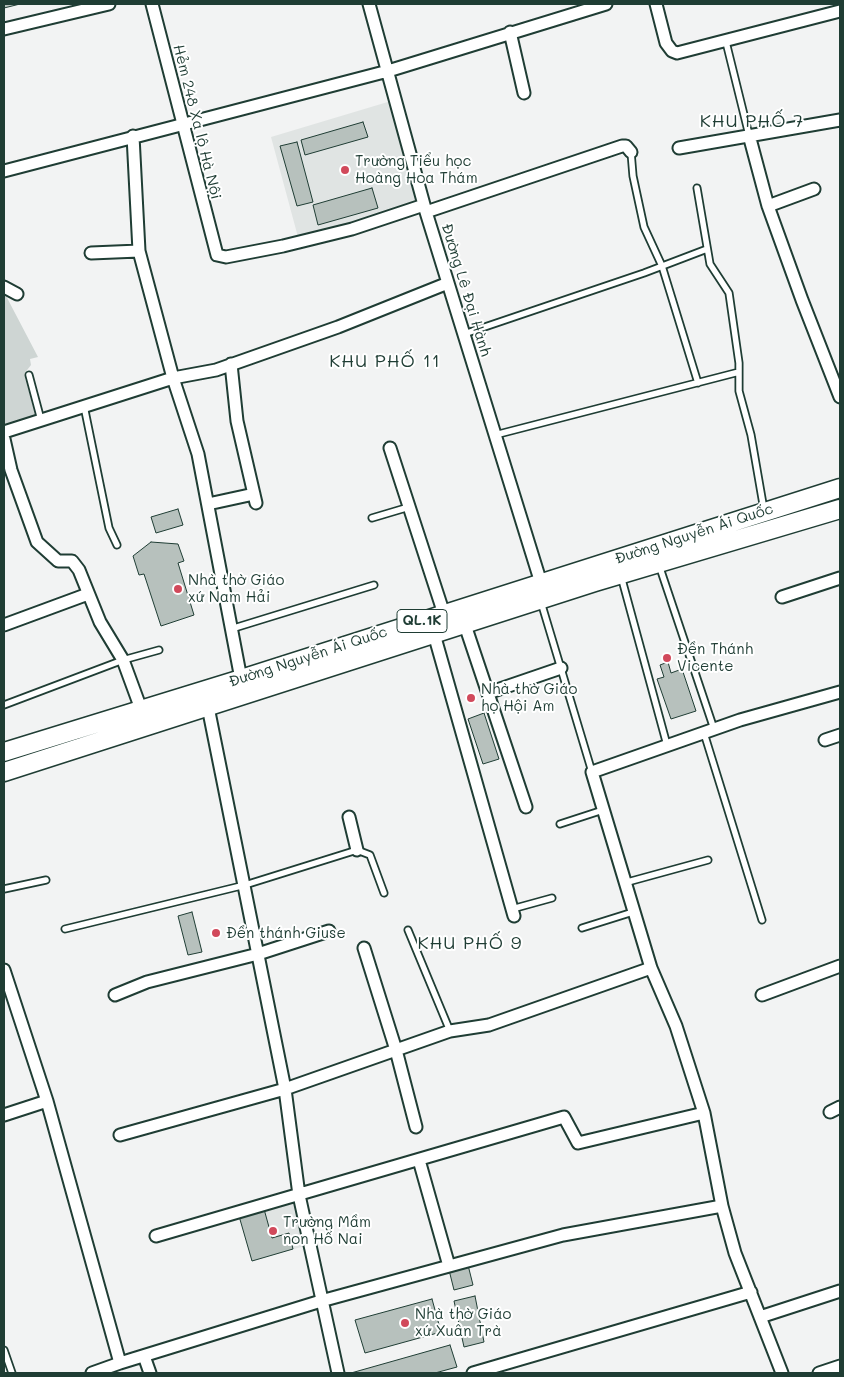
<!DOCTYPE html>
<meta charset="utf-8">
<style>
body{margin:0}
#map{position:relative;width:844px;height:1377px;overflow:hidden;background:#f2f3f3;font-family:Mali,sans-serif}
canvas{display:block}
.frame{position:absolute;inset:0;border:5px solid #1f3d34;pointer-events:none}
</style>
<div id="map">
<canvas width="844" height="1377"></canvas>
<div class="frame"></div>
</div>
<script>
const context = document.querySelector('canvas').getContext('2d');
context.lineJoin = 'round';
function fill(path, color) { context.fillStyle = color; context.fill(path, 'evenodd'); }
const shape = rows => new Path2D(rows.map(r => 'M' + r).join(''));
function strokePath(path, color, width, dash) { context.strokeStyle = color; context.lineWidth = width; context.lineCap = dash ? 'butt' : 'round'; context.setLineDash(dash || []); context.stroke(path); }
function write(font, color, halo, rows, align = 'center') {
  context.font = font + ' Mali,sans-serif'; context.lineWidth = 4; context.setLineDash([]); context.textBaseline = 'middle'; context.strokeStyle = halo; context.fillStyle = color; for (const [text, x, y, turn = 0] of rows) {
    context.save(); context.translate(x, y); context.rotate((+turn || 0) * Math.PI / 180); context.textAlign = isNaN(turn) ? turn : align; if (halo) context.strokeText(text, 0, 0); context.fillText(text, 0, 0); context.restore();
  }
}
fill(shape([
 [391,101,418,202,353,224,298,237,271,137],
 [295,1200,305,1246,252,1261,239,1216]
]), '#e0e4e3');
fill(shape([
 [4,292,38,357,30,359,31,365,24,374,36,417,4,427]
]), '#ced5d3');
const building = shape([
 [4,4,20,4,4,8,4,4],
 [363,122,368,137,305,155,301,140,363,122],
 [297,142,313,202,297,206,280,146,297,142],
 [372,188,378,208,318,225,313,205,372,188],
 [178,509,183,525,156,533,151,517,178,509],
 [151,542,178,544,184,561,178,563,194,615,161,626,144,574,139,575,133,556,151,542],
 [668,662,671,673,682,669,696,711,671,719,657,679,664,677,660,665,668,662],
 [484,713,499,759,483,764,468,719,484,713],
 [192,912,202,952,188,955,178,916,192,912],
 [264,1209,272,1238,289,1233,293,1249,252,1261,239,1216,264,1209],
 [468,1265,473,1285,454,1290,449,1270,468,1265],
 [475,1296,484,1342,464,1347,454,1301,475,1296],
 [432,1299,441,1332,365,1353,355,1320,432,1299],
 [450,1345,457,1367,435,1373,351,1373,450,1345]
]);
fill(building, '#b7c1bd');
strokePath(building, '#1f3d34', 1);
const lane = shape([
 [726,42,749,135],
 [631,152,633,176,644,227,662,266,698,383],
 [697,188,710,264,729,293,739,363,739,391,751,435,764,510],
 [464,334,644,273,707,249],
 [29,375,41,420],
 [84,406,109,528,117,545],
 [495,435,739,372],
 [372,518,409,507],
 [659,565,714,729],
 [621,576,667,745],
 [541,602,592,772],
 [231,629,374,585],
 [4,705,123,660,159,650],
 [704,733,762,920],
 [560,824,603,810],
 [624,883,708,860],
 [4,889,46,880],
 [512,909,552,898],
 [582,928,633,912],
 [65,929,245,885,357,850,370,855,384,893],
 [408,930,450,1031],
 [4,1350,12,1373]
]);
const street = shape([
 [152,4,217,255,226,257,283,246,352,229,424,205],
 [369,4,426,212,541,583],
 [656,4,666,43,672,51,677,53,840,11],
 [4,29,109,4],
 [510,32,524,93],
 [749,135,768,206,802,300,840,397],
 [133,136,139,251,173,378,198,454,241,679],
 [679,148,840,120],
 [4,171,388,71,606,4],
 [768,206,814,189],
 [426,212,622,146,626,146,631,152],
 [91,253,139,251],
 [4,287,17,294],
 [231,364,237,421,256,503],
 [4,432,173,378,216,370,338,327,448,283],
 [4,439,11,470,37,542,58,561,72,561,79,570,100,622,123,660,141,709],
 [390,448,444,614],
 [208,504,254,494],
 [782,597,840,578],
 [4,625,88,594],
 [465,625,526,807],
 [434,634,514,916],
 [488,693,561,668],
 [208,707,285,1089,299,1195,338,1373],
 [825,740,840,735],
 [349,817,357,850],
 [364,948,396,1050,416,1127],
 [4,970,47,1101,120,1363],
 [115,995,147,982,258,954,329,931],
 [762,995,840,966],
 [830,1112,840,1107],
 [4,1115,47,1101],
 [120,1135,285,1089,450,1031,489,1025,651,968],
 [419,1160,449,1266],
 [156,1236,564,1117,578,1143,704,1113],
 [760,1317,840,1291],
 [144,1356,150,1373],
 [92,1373,120,1363,321,1301,563,1235,722,1206],
 [473,1373,751,1292],
 [782,1373,735,1253,722,1206,704,1113,676,1026,651,968,592,772,740,720,840,692],
 [819,1373,840,1366]
]);
const primary = shape([
 [4,752,241,679,840,488],
 [4,772,595,582,840,509]
]);
strokePath(lane, '#1f3d34', 9);
strokePath(street, '#1f3d34', 15);
strokePath(primary, '#1f3d34', 21);
strokePath(lane, '#fff', 5.5);
strokePath(street, '#fff', 11);
strokePath(primary, '#fff', 18);
for (const [x, y, r, color] of [
 [345,170,5,"#d1495b"],
 [178,589,5,"#d1495b"],
 [667,658,5,"#d1495b"],
 [471,698,5,"#d1495b"],
 [216,933,5,"#d1495b"],
 [273,1231,5,"#d1495b"],
 [405,1323,5,"#d1495b"]
]) { const dot = new Path2D(); dot.arc(x, y, r, 0, 2 * Math.PI); context.fillStyle = color; context.fill(dot); strokePath(dot, '#fff', 2); }
for (const [x, y, w] of [
 [422,621,50]
]) { const box = new Path2D(); box.roundRect(x - w / 2, y - 11.5, w, 23, 4); context.fillStyle = '#fff'; context.fill(box); strokePath(box, '#1f3d34', 1); }
write('bold 14px', '#1f3d34', null, [
 ["QL.1K",422,621]
]);
write('15px', '#1f3d34', '#fff', [
 ["Hẻm 248 Xa lộ Hà Nội",197,122,76],
 ["Đường Lê Đại Hành",466,290,73],
 ["Đường Nguyễn Ái Quốc",694,534,-18],
 ["Đường Nguyễn Ái Quốc",308,657,-18]
]);
write('15px', '#1f3d34', '#fff', [
 ["Trường Tiểu học",355,161],
 ["Hoàng Hoa Thám",355,178],
 ["Nhà thờ Giáo",188,580],
 ["xứ Nam Hải",188,597],
 ["Đền Thánh",677,649],
 ["Vicente",677,666],
 ["Nhà thờ Giáo",481,689],
 ["họ Hội Am",481,706],
 ["Đền thánh Giuse",226,933],
 ["Trường Mầm",283,1222],
 ["non Hố Nai",283,1239],
 ["Nhà thờ Giáo",415,1314],
 ["xứ Xuân Trà",415,1331]
], 'left');
context.letterSpacing = '1px';
write('18px', '#1f3d34', '#fff', [
 ["KHU PHỐ 7",752,121],
 ["KHU PHỐ 11",385,361],
 ["KHU PHỐ 9",470,943]
]);
context.letterSpacing = '0px';
</script>
